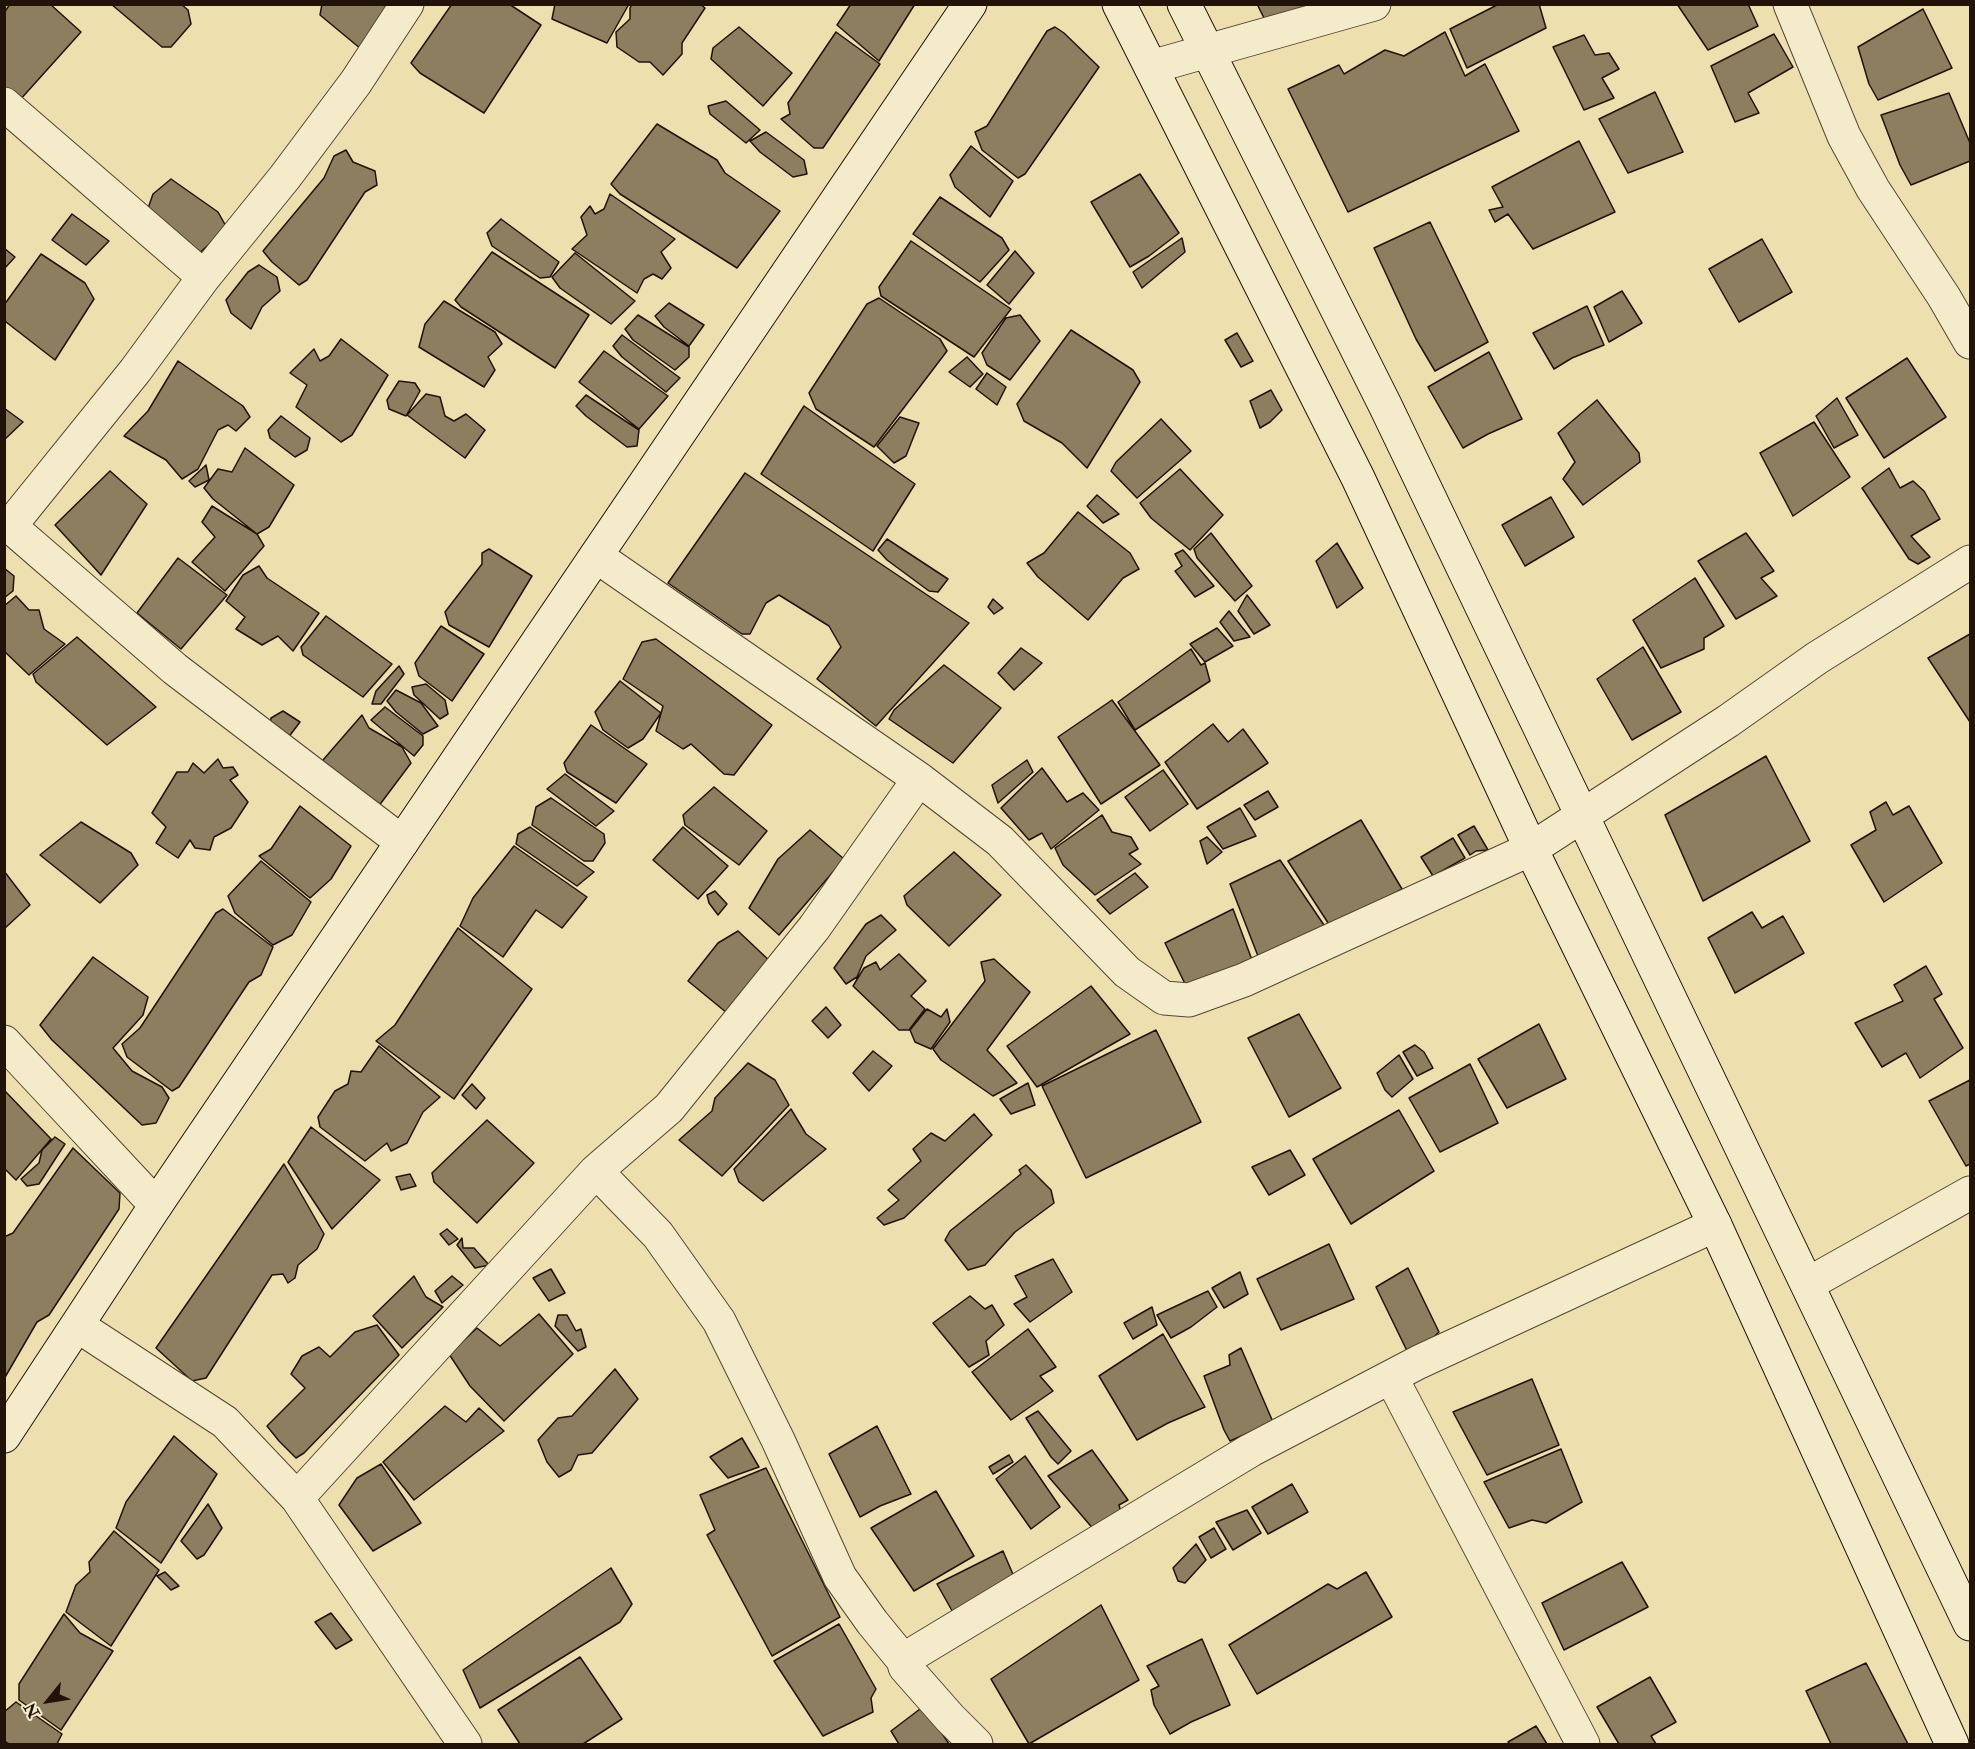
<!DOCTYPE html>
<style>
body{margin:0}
#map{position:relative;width:1975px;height:1749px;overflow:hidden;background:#eee0ae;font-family:"IM FELL Double Pica",serif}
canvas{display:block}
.frame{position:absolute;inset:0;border:6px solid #22130a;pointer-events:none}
.north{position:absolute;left:18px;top:1671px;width:60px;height:60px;-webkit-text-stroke:4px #f4ebca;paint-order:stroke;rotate:240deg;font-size:16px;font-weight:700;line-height:24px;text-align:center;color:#22130a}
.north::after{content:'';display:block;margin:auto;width:21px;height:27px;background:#22130a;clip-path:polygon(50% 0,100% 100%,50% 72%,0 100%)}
</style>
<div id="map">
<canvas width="1975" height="1749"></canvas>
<div class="frame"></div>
<div class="north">N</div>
</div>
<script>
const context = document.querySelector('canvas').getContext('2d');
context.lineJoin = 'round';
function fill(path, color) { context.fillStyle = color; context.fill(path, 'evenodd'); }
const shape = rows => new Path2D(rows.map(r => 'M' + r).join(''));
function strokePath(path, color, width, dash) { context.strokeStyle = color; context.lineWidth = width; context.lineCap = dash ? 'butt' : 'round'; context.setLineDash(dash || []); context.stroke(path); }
const building = shape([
 [10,4,50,4,81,32,19,101,4,89,4,13,10,4],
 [111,4,181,4,188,10,191,24,171,47,162,47,111,4],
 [322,4,391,4,367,54,320,15,322,4],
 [452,4,509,4,541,25,484,113,420,73,411,63,452,4],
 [555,4,629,4,607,43,552,19,555,4],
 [632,4,700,4,705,8,682,43,682,54,663,75,650,62,639,62,617,47,616,32,630,19,630,8,632,4],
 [851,4,915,4,879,61,837,25,851,4],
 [1257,4,1335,4,1269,28,1257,4],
 [1499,4,1539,4,1546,28,1467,68,1450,29,1499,4],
 [1677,4,1748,4,1758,26,1708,50,1677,4],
 [1923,9,1952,68,1878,100,1869,84,1858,47,1923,9],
 [739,27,792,73,763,106,711,59,713,48,739,27],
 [1055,27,1064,33,1099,67,1025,174,1018,178,982,150,975,132,987,126,1047,31,1055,27],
 [836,32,880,64,823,148,814,148,781,119,790,114,788,103,836,32],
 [1445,32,1465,76,1485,64,1519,131,1348,212,1288,89,1339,65,1344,74,1385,50,1404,56,1445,32],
 [1774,34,1793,67,1748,93,1759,113,1735,122,1711,66,1774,34],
 [1584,35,1595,55,1609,53,1619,69,1602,78,1614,98,1584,110,1553,47,1584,35],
 [1655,92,1683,152,1628,173,1599,119,1655,92],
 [1949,93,1970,143,1970,161,1911,185,1900,165,1881,115,1949,93],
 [726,101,760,130,746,143,710,114,708,106,726,101],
 [657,124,717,160,725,173,780,211,737,268,620,194,611,184,657,124],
 [766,132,804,160,807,174,793,177,760,152,750,141,766,132],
 [1579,141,1615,212,1533,249,1508,214,1495,222,1489,210,1503,207,1492,187,1579,141],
 [971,146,1013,181,990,217,955,187,950,175,971,146],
 [346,150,353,162,375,171,377,185,365,192,307,280,299,285,272,262,263,251,324,178,334,156,346,150],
 [1140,174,1179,233,1149,256,1130,267,1091,202,1140,174],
 [171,179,218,212,227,228,195,257,146,214,153,194,171,179],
 [610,194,675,239,661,252,671,268,662,279,653,274,644,279,637,293,572,249,587,235,581,217,590,206,595,214,604,209,610,194],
 [940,197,1002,238,1009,250,980,282,913,234,940,197],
 [72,214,109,241,86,265,52,240,72,214],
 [501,219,559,262,550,277,540,278,492,246,487,233,501,219],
 [1430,222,1488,342,1435,371,1416,339,1374,248,1430,222],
 [1182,238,1185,252,1142,288,1133,272,1182,238],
 [1762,239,1792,292,1739,322,1709,269,1762,239],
 [911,241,1011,309,974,357,881,296,879,287,911,241],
 [4,248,15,257,4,269,4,248],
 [1015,251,1034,273,1009,304,987,285,1015,251],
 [492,252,589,315,555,368,461,307,455,300,492,252],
 [575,253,635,301,611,324,560,288,552,277,575,253],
 [41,254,85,283,94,299,55,360,6,322,4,317,4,305,41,254],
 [259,265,277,277,280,291,262,307,251,329,231,313,226,300,248,272,259,265],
 [1622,291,1642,323,1609,342,1594,307,1622,291],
 [879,298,940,339,947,351,874,447,816,409,809,393,867,304,879,298],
 [444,301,495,332,502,344,488,357,495,370,484,387,419,347,425,324,444,301],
 [669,303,704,325,689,346,664,327,655,316,669,303],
 [1587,306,1604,345,1572,358,1554,369,1533,333,1587,306],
 [638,315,689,347,689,357,675,370,633,340,625,329,638,315],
 [1020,315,1040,341,1010,380,987,365,982,353,1006,318,1020,315],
 [1071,330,1133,370,1140,382,1087,468,1062,443,1024,421,1017,404,1071,330],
 [1237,333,1253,361,1241,367,1225,340,1237,333],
 [622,335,680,378,666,392,622,357,613,346,622,335],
 [341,339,388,375,352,435,341,442,296,407,307,385,290,373,314,349,320,361,329,356,341,339],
 [604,351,668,396,639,429,579,382,604,351],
 [1489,352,1522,419,1488,434,1463,448,1428,387,1489,352],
 [967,357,983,374,970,387,949,372,967,357],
 [1907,358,1946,417,1884,458,1846,398,1907,358],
 [178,361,243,406,250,417,236,431,228,425,218,430,198,469,182,479,166,460,124,436,148,411,178,361],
 [987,373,1006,387,997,405,976,389,987,373],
 [399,381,415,383,420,391,406,416,389,409,387,400,399,381],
 [1271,390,1282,410,1270,422,1260,428,1250,401,1271,390],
 [426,394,440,397,445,416,454,421,466,414,485,430,465,458,407,415,426,394],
 [586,395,639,430,637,446,627,447,586,416,576,406,586,395],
 [1837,398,1858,435,1834,448,1816,416,1837,398],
 [1597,400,1639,453,1640,462,1583,505,1563,479,1575,462,1558,433,1597,400],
 [804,406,915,484,873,551,761,474,804,406],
 [4,408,23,422,4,440,4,408],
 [281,416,310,438,307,450,295,457,270,438,268,430,281,416],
 [900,417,919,423,906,456,894,463,877,446,900,417],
 [1161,419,1191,451,1137,498,1111,471,1116,462,1161,419],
 [1814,422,1850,477,1793,516,1760,453,1814,422],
 [245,448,294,485,269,527,257,534,213,499,204,488,218,469,232,472,245,448],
 [206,465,209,480,195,487,189,481,206,465],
 [1889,468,1900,488,1913,481,1924,491,1940,519,1911,536,1930,557,1918,564,1909,559,1862,488,1889,468],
 [1180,469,1223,515,1190,550,1151,518,1140,503,1180,469],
 [110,471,147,504,101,575,55,525,110,471],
 [745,473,969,623,876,726,817,679,841,647,829,626,779,595,766,603,750,634,742,634,668,583,745,473],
 [1097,495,1119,514,1103,523,1087,506,1097,495],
 [1551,497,1574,537,1525,566,1502,525,1551,497],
 [212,506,257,534,264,546,225,591,192,562,215,537,202,522,212,506],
 [1078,512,1130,553,1139,569,1123,578,1088,620,1038,577,1027,563,1044,553,1078,512],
 [1211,533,1252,586,1235,601,1197,558,1194,549,1211,533],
 [1746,533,1774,571,1761,578,1777,596,1736,619,1698,561,1746,533],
 [887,539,948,579,938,592,929,591,887,560,878,550,887,539],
 [1337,543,1363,588,1337,608,1316,561,1337,543],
 [489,549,532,576,489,647,449,625,445,612,482,564,482,553,489,549],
 [1183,550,1214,586,1195,597,1175,571,1182,566,1175,554,1183,550],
 [178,558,227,595,181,649,137,613,178,558],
 [259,566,267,578,319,613,293,651,278,636,262,645,236,629,245,617,226,601,243,575,259,566],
 [4,568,14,576,13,591,4,598,4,568],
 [1695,578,1724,626,1704,638,1704,649,1661,668,1633,620,1695,578],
 [1247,595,1270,625,1254,634,1238,611,1247,595],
 [16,596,29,610,39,610,44,629,65,644,29,675,4,651,4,606,16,596],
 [993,599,1003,608,994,614,988,607,993,599],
 [1229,611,1250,637,1234,641,1220,622,1229,611],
 [326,616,392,664,363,697,303,655,301,647,326,616],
 [441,626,484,654,452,701,419,676,415,663,441,626],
 [1217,628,1233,646,1205,662,1190,644,1217,628],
 [1970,634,1970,722,1928,658,1970,634],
 [77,637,156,707,107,745,36,682,33,674,77,637],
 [656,639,772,725,734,775,724,774,691,744,683,749,656,731,663,706,623,679,642,642,656,639],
 [1643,647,1681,712,1632,740,1597,679,1643,647],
 [1021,648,1042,663,1014,690,998,673,1021,648],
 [1191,649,1201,665,1205,663,1210,681,1135,730,1118,702,1191,649],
 [944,665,1001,708,953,763,889,719,894,710,944,665],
 [399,666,404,674,381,704,372,704,376,691,399,666],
 [620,681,661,713,643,739,628,748,603,730,595,712,620,681],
 [426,684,445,700,448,714,440,719,414,695,412,687,426,684],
 [396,690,421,703,438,726,423,734,396,712,387,701,396,690],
 [1112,700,1160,765,1101,804,1058,737,1112,700],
 [385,707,423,736,423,745,414,756,371,720,385,707],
 [283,711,300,722,285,742,270,728,271,718,283,711],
 [362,715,369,728,402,747,411,763,375,811,330,777,323,760,362,715],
 [1213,724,1228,742,1243,729,1268,763,1197,809,1165,762,1213,724],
 [591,725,647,764,616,803,567,772,564,763,591,725],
 [1766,756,1810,841,1703,901,1665,815,1766,756],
 [218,759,223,768,233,767,238,775,230,780,248,802,231,828,214,837,210,850,195,848,190,840,178,858,156,843,166,827,152,813,177,772,188,772,193,763,204,773,218,759],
 [1027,760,1033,772,998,803,992,785,1027,760],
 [1042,768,1067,802,1083,793,1099,810,1051,849,1042,833,1029,840,1001,808,1042,768],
 [1163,770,1188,804,1150,831,1125,797,1163,770],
 [565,774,614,811,596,826,547,789,565,774],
 [714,787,767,831,739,865,685,825,683,815,714,787],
 [1268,791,1278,807,1255,820,1244,805,1268,791],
 [551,798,604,834,605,843,593,861,584,861,532,825,536,807,551,798],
 [1886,802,1893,815,1909,806,1942,863,1884,902,1851,845,1876,830,1870,812,1886,802],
 [300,806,351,846,331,879,310,898,259,856,271,849,300,806],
 [1240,808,1256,836,1223,849,1207,827,1240,808],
 [1102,815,1112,832,1131,837,1138,849,1129,854,1141,864,1095,895,1063,865,1055,848,1102,815],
 [1361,820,1402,889,1332,929,1288,861,1361,820],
 [81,822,131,853,138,865,100,903,40,855,81,822],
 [1474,826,1488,850,1476,851,1470,855,1458,835,1474,826],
 [530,827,594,872,577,886,516,844,518,834,530,827],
 [683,827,728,866,698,899,653,860,683,827],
 [810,830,844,859,779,935,749,908,778,859,810,830],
 [1207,837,1222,852,1207,864,1200,841,1207,837],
 [1453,838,1465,858,1433,876,1421,857,1453,838],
 [514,846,587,897,562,928,536,910,503,957,460,926,473,898,514,846],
 [954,852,1001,895,949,946,907,905,904,896,954,852],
 [1280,860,1328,931,1263,969,1230,884,1280,860],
 [261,861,311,902,292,935,273,945,235,913,228,896,261,861],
 [4,871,30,905,4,929,4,871],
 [1135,873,1148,887,1110,914,1097,900,1135,873],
 [715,891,727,904,718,915,709,903,707,895,715,891],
 [223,909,273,947,261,975,249,982,179,1087,172,1091,127,1057,122,1044,140,1028,216,913,223,909],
 [1233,909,1255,968,1192,998,1165,943,1233,909],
 [1752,912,1762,928,1783,916,1804,953,1735,993,1708,938,1752,912],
 [881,915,896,930,866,956,857,977,846,984,834,968,866,924,881,915],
 [458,928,532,989,454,1099,376,1041,395,1025,458,928],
 [738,931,774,965,727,1013,688,981,718,943,738,931],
 [899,954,926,981,911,996,925,1009,909,1030,899,1030,853,986,864,968,876,962,880,970,899,954],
 [93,957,148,997,143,1015,113,1048,132,1071,162,1087,169,1098,156,1123,142,1125,52,1040,40,1025,93,957],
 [994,959,1030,992,987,1050,1017,1083,993,1096,941,1060,933,1049,985,981,981,962,994,959],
 [1926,966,1942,994,1934,999,1963,1048,1920,1078,1906,1053,1882,1067,1855,1023,1903,1001,1894,985,1926,966],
 [1091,986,1130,1034,1037,1087,1007,1046,1091,986],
 [826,1007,841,1025,828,1038,812,1021,826,1007],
 [927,1009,941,1017,947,1009,950,1022,931,1049,915,1042,910,1030,927,1009],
 [1299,1014,1341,1088,1289,1117,1248,1038,1299,1014],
 [1539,1024,1566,1079,1507,1108,1478,1059,1539,1024],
 [1156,1030,1201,1122,1086,1178,1042,1086,1156,1030],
 [1415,1045,1424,1052,1433,1068,1417,1076,1403,1052,1415,1045],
 [379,1046,440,1097,423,1112,407,1143,391,1151,387,1143,365,1161,320,1127,318,1117,335,1091,348,1084,351,1071,361,1072,379,1046],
 [873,1051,892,1066,869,1091,853,1073,873,1051],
 [1399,1055,1413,1079,1392,1097,1385,1090,1377,1073,1399,1055],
 [748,1063,775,1080,789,1105,722,1176,679,1140,712,1111,715,1098,748,1063],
 [1470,1064,1498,1123,1440,1152,1409,1098,1470,1064],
 [1970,1080,1970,1164,1966,1166,1929,1101,1970,1080],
 [1028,1083,1035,1105,1011,1114,1000,1099,1028,1083],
 [472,1084,485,1098,476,1109,462,1095,472,1084],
 [4,1090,51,1139,16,1180,4,1168,4,1090],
 [791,1109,806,1134,826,1149,763,1201,739,1182,734,1169,791,1109],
 [1399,1110,1434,1171,1351,1224,1313,1159,1399,1110],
 [974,1114,992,1135,904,1218,884,1225,877,1218,899,1200,888,1190,921,1161,913,1149,931,1133,945,1141,974,1114],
 [487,1120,534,1163,477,1223,434,1182,432,1173,487,1120],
 [311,1127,380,1180,332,1229,288,1162,311,1127],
 [55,1137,65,1144,39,1184,27,1186,21,1179,39,1163,42,1150,55,1137],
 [73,1148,120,1193,119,1209,49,1315,37,1322,4,1379,4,1237,13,1233,73,1148],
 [1290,1150,1305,1175,1269,1195,1252,1167,1290,1150],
 [284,1164,324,1234,317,1249,298,1265,295,1278,288,1283,283,1274,272,1275,206,1378,192,1381,156,1348,284,1164],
 [1026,1165,1051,1190,1054,1203,1015,1232,985,1265,968,1270,945,1240,950,1231,1021,1174,1019,1170,1026,1165],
 [410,1174,416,1186,401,1190,396,1177,410,1174],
 [447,1229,458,1239,449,1245,440,1234,447,1229],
 [462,1238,463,1248,474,1248,489,1265,475,1268,457,1245,462,1238],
 [1329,1244,1354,1299,1281,1330,1257,1279,1329,1244],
 [1053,1259,1072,1292,1030,1322,1014,1304,1027,1297,1015,1276,1053,1259],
 [1408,1268,1439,1332,1424,1346,1409,1355,1376,1287,1408,1268],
 [551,1269,565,1293,549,1301,533,1278,551,1269],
 [1240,1272,1248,1294,1224,1308,1212,1288,1240,1272],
 [414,1276,426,1297,443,1307,402,1348,373,1316,414,1276],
 [452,1276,463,1285,442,1303,435,1291,452,1276],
 [1208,1291,1217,1307,1191,1327,1171,1338,1157,1315,1208,1291],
 [970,1296,985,1309,992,1305,1004,1325,986,1341,989,1355,969,1367,933,1323,970,1296],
 [1152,1307,1157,1325,1133,1339,1124,1323,1152,1307],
 [539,1314,573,1354,504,1421,470,1386,449,1354,477,1328,500,1346,539,1314],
 [558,1315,567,1315,576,1331,581,1329,586,1347,578,1351,555,1326,558,1315],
 [377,1325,399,1355,304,1453,296,1458,279,1441,267,1426,305,1388,291,1374,302,1356,319,1347,330,1357,355,1332,377,1325],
 [1028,1329,1056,1367,1040,1376,1053,1391,1011,1420,972,1372,1028,1329],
 [1163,1334,1205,1407,1168,1423,1137,1440,1099,1376,1163,1334],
 [1241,1348,1273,1422,1230,1441,1224,1430,1204,1376,1230,1365,1229,1355,1241,1348],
 [615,1369,638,1399,592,1453,578,1455,571,1470,559,1477,547,1462,538,1440,558,1418,572,1416,615,1369],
 [1532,1379,1559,1445,1487,1475,1453,1412,1532,1379],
 [445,1406,466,1422,479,1408,504,1431,414,1500,383,1462,445,1406],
 [1038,1411,1071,1451,1058,1464,1051,1457,1026,1418,1038,1411],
 [877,1426,911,1494,880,1506,860,1517,829,1454,877,1426],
 [174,1436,217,1474,161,1563,116,1528,126,1502,174,1436],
 [742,1438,759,1467,728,1478,710,1457,742,1438],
 [1561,1449,1582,1502,1546,1523,1532,1520,1509,1528,1484,1482,1561,1449],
 [1092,1450,1128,1500,1119,1505,1123,1520,1101,1538,1048,1476,1092,1450],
 [1009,1455,1013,1462,993,1474,989,1467,1009,1455],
 [1025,1456,1060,1507,1031,1529,996,1479,1025,1456],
 [381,1464,421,1523,373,1551,339,1505,357,1478,381,1464],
 [766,1468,840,1617,772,1656,707,1535,715,1530,700,1495,766,1468],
 [1292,1484,1308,1512,1268,1534,1252,1507,1292,1484],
 [936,1491,974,1556,914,1591,871,1528,936,1491],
 [208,1504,222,1528,204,1555,197,1559,181,1541,208,1504],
 [1247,1510,1261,1533,1233,1550,1216,1522,1247,1510],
 [1214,1528,1226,1549,1211,1558,1199,1537,1214,1528],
 [114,1531,159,1570,111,1646,66,1612,76,1585,90,1572,89,1562,114,1531],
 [1196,1544,1206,1560,1185,1583,1178,1581,1173,1568,1196,1544],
 [1003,1551,1018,1586,955,1616,937,1584,1003,1551],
 [1622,1562,1648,1607,1564,1650,1542,1603,1622,1562],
 [611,1568,632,1604,620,1622,480,1708,463,1670,611,1568],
 [165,1572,179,1586,171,1590,157,1576,165,1572],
 [1366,1572,1392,1617,1257,1694,1229,1645,1328,1584,1337,1589,1366,1572],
 [1101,1605,1139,1680,1029,1744,991,1679,1101,1605],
 [331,1613,352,1640,336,1649,315,1622,331,1613],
 [64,1614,80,1633,113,1651,61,1730,19,1700,19,1684,64,1614],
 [839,1624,876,1689,871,1698,873,1712,823,1736,774,1661,839,1624],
 [1202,1639,1230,1705,1191,1722,1170,1734,1154,1705,1151,1690,1159,1686,1147,1666,1202,1639],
 [580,1657,622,1719,583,1744,520,1744,498,1710,580,1657],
 [1866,1663,1908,1744,1831,1744,1806,1691,1866,1663],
 [1650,1677,1676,1722,1651,1736,1656,1744,1619,1744,1597,1707,1650,1677],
 [16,1702,62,1734,57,1744,9,1744,4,1741,4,1712,16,1702],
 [924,1706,949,1744,899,1744,891,1731,924,1706],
 [1536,1726,1547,1744,1510,1744,1508,1742,1536,1726]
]);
fill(building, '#8c7e5f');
strokePath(building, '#22130a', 1.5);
const street = shape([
 [1790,4,1844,136,1873,189,1944,297,1970,342],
 [1151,67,1374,4],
 [4,104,204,277],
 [4,521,175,669,402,842],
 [10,526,135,371,204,277,285,177,356,82,407,4],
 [596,556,919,779,1000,841,1127,972,1164,998,1189,1000,1244,980,1531,849,1728,721,1817,658,1970,562],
 [4,1042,156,1205],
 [596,1171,658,1235,719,1321,778,1440,840,1577,872,1622,903,1660,905,1667,950,1718,976,1744],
 [1808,1284,1970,1193],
 [78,1326,225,1422,297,1498,465,1744],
 [1391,1377,1583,1744],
 [297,1498,596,1171,669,1108,814,928,919,779],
 [903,1660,1251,1450,1419,1362,1715,1225]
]);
const secondary = shape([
 [1119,4,1358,478,1531,849,1715,1225,1952,1744],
 [1184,4,1385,405,1970,1624],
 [4,1436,156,1205,970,4]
]);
strokePath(street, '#554633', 35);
strokePath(secondary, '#22130a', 35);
strokePath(street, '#f4ebca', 33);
strokePath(secondary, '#f4ebca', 33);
</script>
